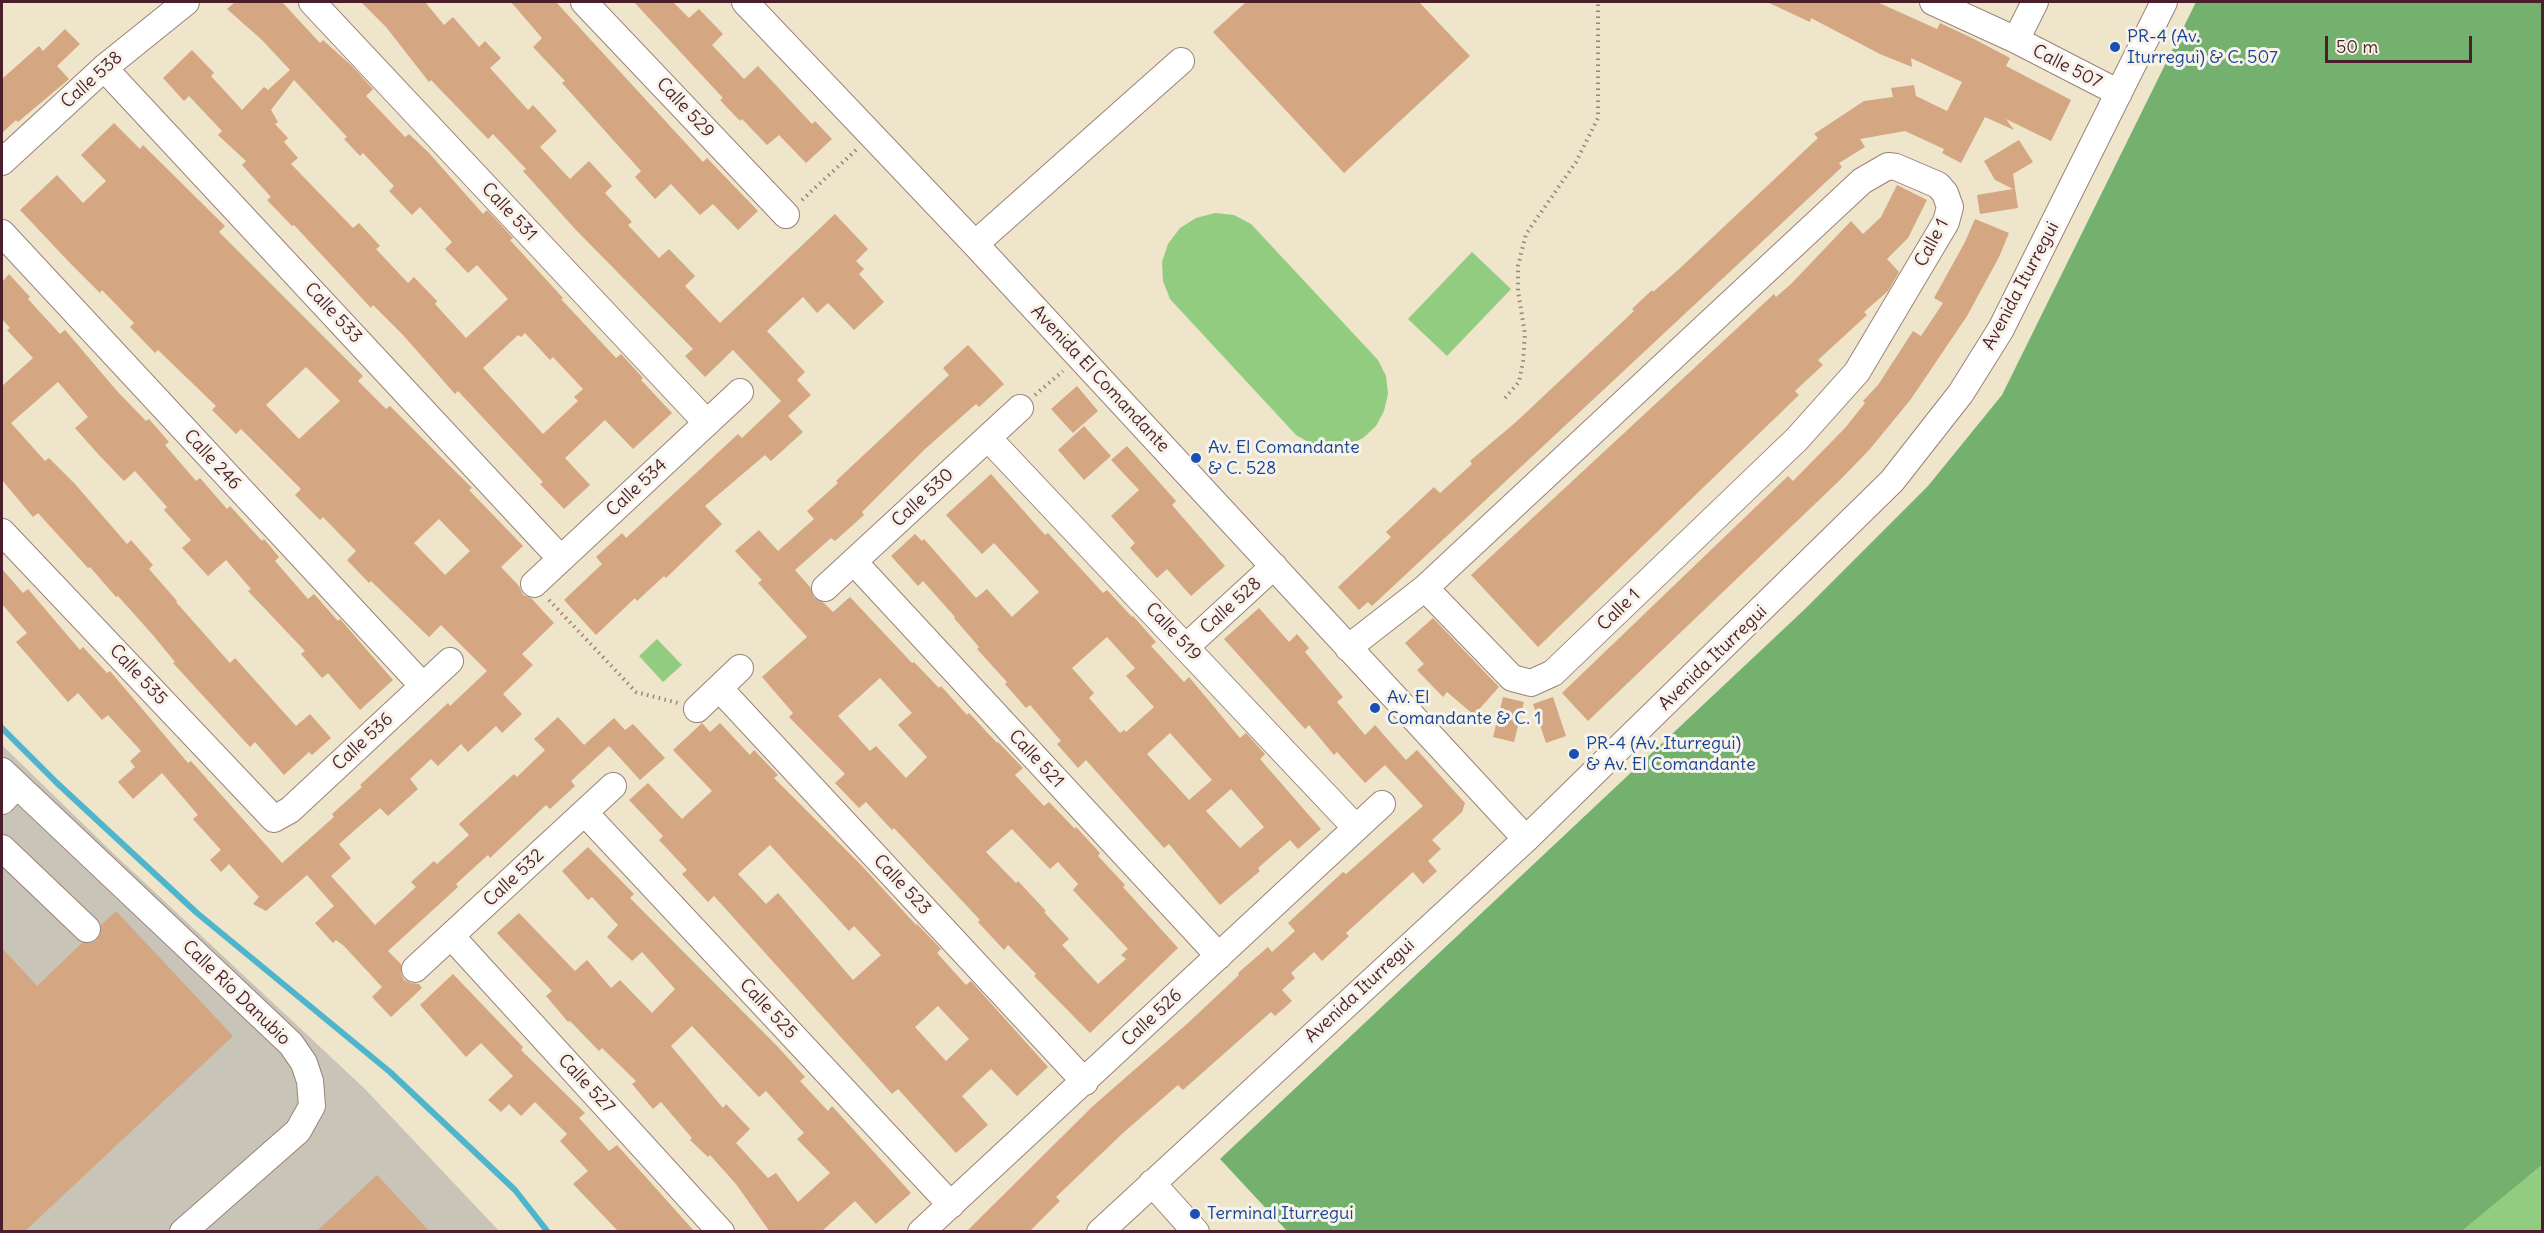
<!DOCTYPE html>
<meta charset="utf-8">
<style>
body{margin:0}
#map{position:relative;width:2544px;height:1233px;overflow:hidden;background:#eee5ca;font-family:Delius,sans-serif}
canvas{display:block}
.frame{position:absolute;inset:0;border:3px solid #4a1f2b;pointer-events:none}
.scale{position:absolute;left:2325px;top:36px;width:147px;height:27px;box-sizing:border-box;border:3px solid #4a1f2b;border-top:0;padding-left:8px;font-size:18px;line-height:21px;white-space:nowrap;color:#4a1f2b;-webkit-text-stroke:4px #f7f3e8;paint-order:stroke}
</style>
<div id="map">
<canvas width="2544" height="1233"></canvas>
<div class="frame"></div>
<div class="scale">50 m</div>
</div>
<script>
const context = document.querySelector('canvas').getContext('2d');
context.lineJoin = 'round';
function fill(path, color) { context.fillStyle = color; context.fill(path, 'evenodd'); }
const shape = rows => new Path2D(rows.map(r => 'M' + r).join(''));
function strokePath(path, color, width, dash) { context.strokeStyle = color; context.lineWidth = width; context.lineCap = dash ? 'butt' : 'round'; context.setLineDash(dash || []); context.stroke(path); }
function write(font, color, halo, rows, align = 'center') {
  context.font = font + ' Delius,sans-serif'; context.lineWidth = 6; context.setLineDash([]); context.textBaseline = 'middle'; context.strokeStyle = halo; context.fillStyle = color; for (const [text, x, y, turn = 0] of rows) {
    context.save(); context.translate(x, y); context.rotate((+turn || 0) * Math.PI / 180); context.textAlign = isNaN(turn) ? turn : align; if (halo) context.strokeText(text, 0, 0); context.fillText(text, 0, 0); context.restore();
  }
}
fill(shape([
 [2,745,114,854,365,1089,499,1231,2,1231]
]), '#c8c4b8');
fill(shape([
 [1215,213,1234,215,1251,224,1378,360,1386,376,1388,394,1384,411,1376,426,1363,438,1347,446,1329,448,1312,444,1296,435,1170,299,1163,281,1162,262,1168,244,1180,228,1196,218],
 [1472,252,1511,289,1447,356,1408,319],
 [657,639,682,665,663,682,639,656],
 [2542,1165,2542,1231,2462,1231]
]), '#91cc80');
fill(shape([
 [2196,2,2542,2,2542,1165,2462,1231,1287,1231,1220,1159,1805,609,1928,486,2002,395]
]), '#74b06e');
strokePath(shape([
 [2,728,57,783,197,913,390,1072,515,1190,548,1232]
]), '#4eb5cc', 6);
fill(shape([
 [235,2,282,2,320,43,323,40,352,66,373,89,366,96,405,137,409,134,429,153,483,214,487,210,513,238,510,240,563,298,561,299,616,358,621,354,643,378,641,380,672,413,633,449,605,420,565,458,590,485,564,509,540,484,543,482,458,391,455,394,403,335,373,305,371,308,294,225,292,226,267,200,271,197,242,165,246,161,218,135,222,131,189,96,184,101,163,78,192,50,214,73,211,76,242,110,264,87,268,90,290,70,262,40,227,9],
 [294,80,347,137,344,139,360,156,363,153,394,186,389,191,412,215,420,207,452,242,445,249,468,273,477,265,508,299,466,338,435,304,437,301,414,277,408,283,376,249,380,246,359,223,353,228,291,164,298,158,284,142,288,138,275,124,278,122,271,110],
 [525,333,550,360,553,357,583,389,574,397,578,401,543,434,483,368,518,335,521,337],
 [361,2,425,2,444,25,453,17,479,47,485,41,501,58,490,68,528,110,533,105,557,131,540,147,570,179,589,161,612,186,605,193,632,222,628,225,659,258,669,249,695,276,685,286,720,323,835,214,868,249,856,261,864,269,859,274,884,302,854,330,828,303,817,313,803,297,767,331,805,372,797,380,811,395,788,416,803,432,771,461,765,455,705,506,722,524,666,578,664,576,637,601,635,598,596,635,564,600,602,564,596,557,622,533,626,538,738,434,742,438,781,401,733,350,705,377,685,356,693,349,575,229,523,171,526,169,493,134,488,139,431,80,429,82,386,27],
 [511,2,556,2,703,162,707,158,758,211,738,230,713,204,700,215,671,184,655,199,635,177,641,171,562,83,565,81,533,47,542,38],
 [634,2,673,2,689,18,699,9,723,34,712,45,744,79,758,66,812,124,815,121,832,139,806,163,779,135,767,145,742,119,740,121,720,100,723,98],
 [1246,2,1419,2,1470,56,1344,173,1213,32],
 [1767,2,1877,2,1937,29,1940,23,1972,38,2010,58,2006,66,2071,100,2051,141,2006,119,2014,130,1985,117,1961,163,1942,153,1944,149,1905,131,1860,139,1865,147,1839,163,1842,167,1372,606,1368,602,1359,610,1338,587,1391,537,1386,532,1434,487,1440,493,1472,464,1470,461,1516,422,1634,311,1632,309,1652,290,1653,292,1677,271,1818,138,1814,134,1864,101,1893,97,1891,88,1914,85,1916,96,1947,111,1962,82,1911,58,1912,67,1880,54,1811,18,1810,22],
 [65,29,80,44,57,66,69,79,18,122,16,120,2,133,2,79,39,46,43,51],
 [114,123,140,149,143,145,225,226,219,232,363,376,358,381,386,409,390,406,472,488,469,490,523,546,501,567,519,586,523,595,531,598,554,623,522,654,533,665,503,694,522,714,502,733,496,726,468,752,461,744,438,766,431,759,410,779,418,789,388,816,380,808,339,844,351,858,331,876,375,925,416,887,411,882,434,861,437,864,469,835,459,824,514,774,517,777,545,750,534,739,558,717,584,745,614,718,625,730,633,724,665,758,640,780,609,746,571,781,575,786,550,809,546,805,490,858,488,855,456,884,458,887,388,951,401,964,401,973,404,980,411,983,419,984,422,988,391,1017,372,997,382,987,344,946,336,940,333,943,315,923,334,906,307,875,266,911,253,904,259,897,229,864,221,872,210,860,221,850,193,819,198,815,162,773,133,799,118,782,135,767,130,761,141,751,108,715,102,720,78,693,68,702,16,642,27,633,2,604,2,569,23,593,28,589,80,650,83,647,107,673,110,671,188,763,191,761,282,863,334,817,332,814,362,787,360,785,448,703,450,706,487,671,441,625,429,637,371,581,369,583,347,560,356,551,323,517,320,520,295,495,301,489,241,429,236,434,212,410,216,406,158,350,155,353,130,327,134,323,102,290,100,293,70,263,20,210,57,175,83,203,106,181,81,155],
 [306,367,340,401,299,439,266,405],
 [439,519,470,551,445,575,414,543],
 [2019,140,2033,162,2013,174,2018,208,1980,214,1977,195,2013,189,1995,180,1984,161],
 [1897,185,1927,200,1908,238,1887,259,1899,272,1888,291,1864,312,1867,315,1818,360,1823,365,1795,391,1799,395,1538,647,1471,575,1774,294,1776,297,1791,284,1851,221,1863,234,1881,217],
 [1975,219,2009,233,1999,257,1967,316,1911,399,1870,449,1840,480,1588,721,1562,693,1788,476,1793,481,1845,428,1865,403,1863,401,1878,385,1913,331,1921,336,1943,303,1934,298,1965,242],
 [9,274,30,297,28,299,60,334,65,330,117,391,146,421,149,419,169,442,165,445,196,481,200,478,227,509,230,506,262,541,264,539,279,557,275,561,308,599,314,594,338,621,340,619,393,680,360,710,328,673,322,678,301,654,305,651,248,591,251,589,226,560,208,576,182,548,191,540,164,510,167,507,135,471,124,481,98,454,75,428,88,417,58,382,11,423,45,461,49,458,75,484,127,544,131,540,153,565,149,569,177,601,176,602,230,663,235,658,296,726,310,714,331,738,312,755,309,752,284,775,255,742,250,747,173,663,175,662,152,634,118,596,116,597,90,567,88,568,38,513,33,517,2,480,2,386,33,358,7,330,10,328,2,319,2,282],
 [968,345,1004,384,979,407,976,404,925,449,862,512,864,515,835,541,831,538,795,570,810,587,814,598,824,603,833,612,850,597,912,663,914,662,939,688,941,686,967,715,969,713,997,743,998,742,1023,768,1015,775,1044,806,1049,802,1075,829,1076,827,1100,853,1098,856,1125,885,1123,887,1178,948,1090,1033,1034,976,1036,974,1008,945,1004,950,978,922,980,920,894,828,892,830,866,802,859,808,835,783,845,774,789,717,793,713,762,677,807,637,758,583,762,580,735,551,759,530,778,551,814,519,807,511,838,483,836,481,949,375,943,368],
 [880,678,912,713,898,725,927,757,906,778,876,746,870,751,838,716],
 [1012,829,1050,869,1058,862,1078,884,1073,890,1128,949,1121,955,1126,959,1098,984,1062,945,1069,939,1044,912,1046,911,1018,881,1016,883,986,852],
 [1077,386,1098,411,1073,433,1051,409],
 [1084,426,1111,456,1084,480,1058,450],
 [1127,446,1176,501,1172,505,1225,566,1191,596,1167,569,1157,578,1130,548,1135,543,1111,516,1139,490,1111,460],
 [991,474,1045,535,1048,533,1103,593,1107,590,1132,617,1133,616,1156,642,1151,646,1184,682,1189,677,1240,738,1246,733,1265,754,1260,759,1321,829,1298,849,1290,840,1258,868,1260,871,1220,905,1169,844,1164,848,1086,760,1078,768,1057,744,1061,741,1030,705,1026,708,1005,684,1007,682,977,649,979,647,954,618,955,617,923,581,918,586,891,556,915,534,922,541,924,539,976,598,987,589,1012,617,1039,592,994,543,982,554,946,515],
 [1107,637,1135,668,1126,676,1154,707,1126,732,1124,730,1120,733,1089,698,1094,693,1072,668],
 [1170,733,1212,780,1189,800,1147,754],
 [1231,789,1264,827,1240,848,1206,811],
 [1259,608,1289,642,1297,634,1309,648,1305,652,1343,697,1337,702,1365,735,1375,725,1406,760,1417,750,1465,803,1462,812,1432,840,1441,849,1428,861,1437,871,1423,884,1413,872,1346,933,1349,936,1322,961,1314,952,1291,973,1295,978,1282,990,1292,1001,1275,1016,1271,1012,1183,1090,1178,1085,1123,1133,1056,1197,1060,1201,1029,1232,966,1232,1093,1106,1188,1023,1239,975,1238,973,1268,947,1272,952,1295,931,1288,923,1317,896,1343,872,1346,874,1423,806,1385,765,1365,783,1337,752,1334,755,1309,725,1305,729,1224,639],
 [1433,618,1499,687,1474,715,1447,692,1443,697,1417,670,1424,664,1405,643],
 [1503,697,1524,702,1514,742,1493,737],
 [1553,697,1566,736,1546,743,1533,704],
 [702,723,710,732,720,723,750,755,754,750,778,775,774,778,862,866,916,925,917,924,941,949,937,953,966,985,971,981,1048,1067,1017,1096,991,1069,962,1096,988,1125,956,1153,898,1089,892,1094,714,896,708,902,682,874,687,870,659,840,663,836,629,800,648,783,682,819,712,791,673,750],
 [770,845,849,931,854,926,881,955,853,980,778,893,766,904,738,874],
 [938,1006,969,1039,946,1061,915,1027],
 [588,847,634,894,630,898,778,1047,805,1077,800,1081,828,1111,832,1106,911,1193,876,1224,855,1201,821,1232,770,1232,736,1184,710,1155,708,1157,690,1140,692,1138,661,1102,653,1109,632,1084,636,1081,602,1048,599,1051,570,1021,568,1022,546,996,552,991,497,933,519,913,575,971,587,960,611,988,620,980,652,1013,675,989,642,952,632,961,607,937,618,925,592,897,588,900,562,871],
 [692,1026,759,1097,766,1091,804,1133,797,1139,830,1173,798,1202,776,1173,768,1178,736,1143,750,1129,726,1104,723,1108,671,1046],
 [116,911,233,1036,24,1232,2,1232,2,948,37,986,82,943,91,943,97,940,101,933,101,925],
 [453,974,523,1047,521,1050,585,1113,579,1118,609,1151,617,1145,695,1232,619,1232,573,1184,588,1171,560,1141,567,1134,535,1102,521,1116,509,1104,501,1112,488,1100,513,1076,481,1043,466,1057,420,1005],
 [377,1175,430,1232,316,1232]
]), '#d4a682');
const minor = shape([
 [312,2,707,423],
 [584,2,786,215],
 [745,2,975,244,1526,839],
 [1933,2,2016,40,2119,93],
 [2016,40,2035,2],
 [104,68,561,559],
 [2,162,104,68,186,2],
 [1888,166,1896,167,1938,185,1945,193,1950,207,1946,222,1857,372,1797,439,1553,673,1531,683,1512,678,1425,588,1862,181,1888,166],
 [2,233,423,686],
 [975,244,1181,61],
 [988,438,1356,828],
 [2,532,274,819,290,810,450,661],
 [854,562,1219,956],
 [534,584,740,392],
 [825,588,1020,408],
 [1187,646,1274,566],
 [1348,648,1425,588],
 [719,688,1085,1082],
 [697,709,740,668],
 [2,771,291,1044,304,1063,310,1081,312,1106,298,1131,183,1232],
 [2,801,17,785],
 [585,813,951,1205],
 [2,848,87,929],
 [451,936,721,1232],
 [415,969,613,786],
 [1152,1183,1196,1232],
 [921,1232,1382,804],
 [1100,1232,1526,839,1892,481,1961,393,2001,329,2164,2]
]);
strokePath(minor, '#9c827a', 28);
strokePath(shape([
 [802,200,856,150],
 [1035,395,1063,371],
 [1505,398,1519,382,1523,361,1525,334,1518,291,1518,266,1526,234,1576,162,1598,118,1598,2],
 [549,600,636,692,678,703]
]), '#9c827a', 4, [1.5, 4.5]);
strokePath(minor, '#fff', 26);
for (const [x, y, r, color] of [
 [2115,47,6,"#1a4fb4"],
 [1196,458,6,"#1a4fb4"],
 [1375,708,6,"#1a4fb4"],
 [1574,754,6,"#1a4fb4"],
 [1195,1214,6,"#1a4fb4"]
]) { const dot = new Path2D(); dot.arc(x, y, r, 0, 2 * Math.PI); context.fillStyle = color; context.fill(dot); strokePath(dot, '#f7f3e8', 2); }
write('18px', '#164399', '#f7f3e8', [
 ["PR-4 (Av.",2127,37],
 ["Iturregui) & C. 507",2127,58],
 ["Av. El Comandante",1208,448],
 ["& C. 528",1208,469],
 ["Av. El",1387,698],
 ["Comandante & C. 1",1387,719],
 ["PR-4 (Av. Iturregui)",1586,744],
 ["& Av. El Comandante",1586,765],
 ["Terminal Iturregui",1207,1214]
], 'left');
write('18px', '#4a1f2b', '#f7f3e8', [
 ["Calle 507",2067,67,27],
 ["Calle 538",92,80,-42],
 ["Calle 529",685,108,47],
 ["Calle 531",509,212,47],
 ["Calle 1",1932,243,-62],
 ["Avenida Iturregui",2021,286,-62],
 ["Calle 533",333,313,47],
 ["Avenida El Comandante",1100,379,47],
 ["Calle 246",212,460,47],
 ["Calle 534",637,488,-43],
 ["Calle 530",923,498,-43],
 ["Calle 528",1231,606,-42],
 ["Calle 1",1619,610,-44],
 ["Calle 519",1173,632,47],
 ["Avenida Iturregui",1713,658,-44],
 ["Calle 535",138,675,47],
 ["Calle 536",363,742,-43],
 ["Calle 521",1036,759,47],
 ["Calle 532",514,878,-43],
 ["Calle 523",902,885,47],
 ["Avenida Iturregui",1360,991,-43],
 ["Calle Río Danubio",236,993,44],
 ["Calle 525",768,1009,47],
 ["Calle 526",1152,1018,-43],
 ["Calle 527",586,1084,47]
]);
</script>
